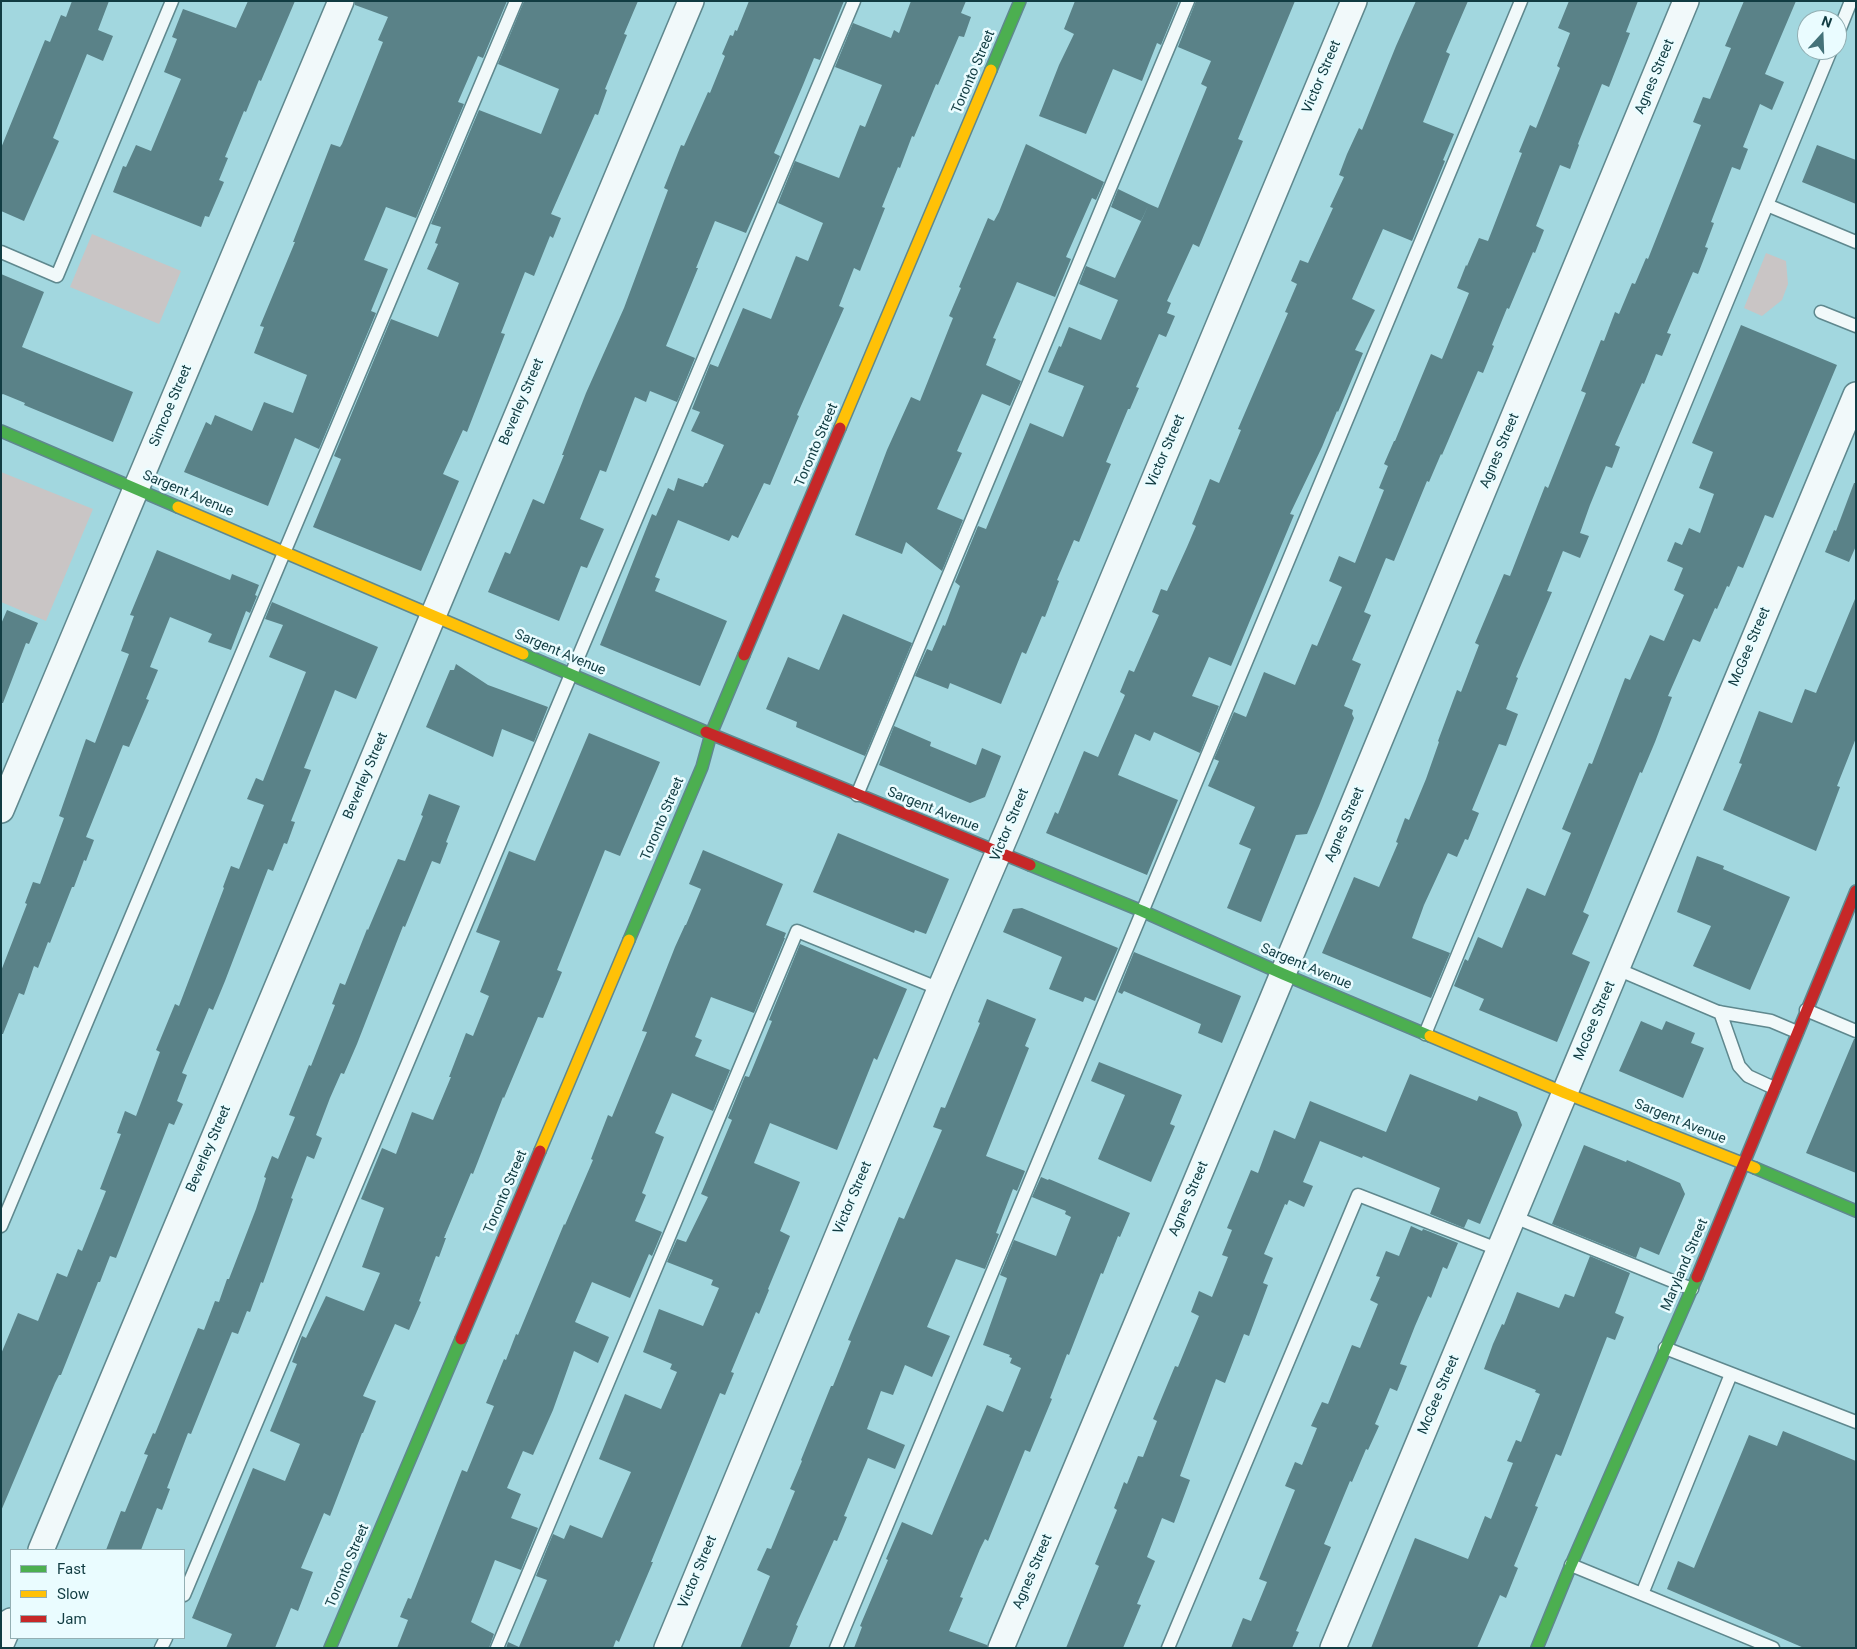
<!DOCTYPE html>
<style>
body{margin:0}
#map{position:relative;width:1857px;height:1649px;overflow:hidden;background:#a2d7df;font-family:Roboto,sans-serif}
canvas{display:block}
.frame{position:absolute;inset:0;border:2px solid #113c42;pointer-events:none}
.legend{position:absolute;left:10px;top:1549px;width:175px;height:90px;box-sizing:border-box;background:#eafcff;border:1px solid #93afb3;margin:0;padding:6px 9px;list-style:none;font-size:15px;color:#113c42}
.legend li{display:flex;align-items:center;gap:10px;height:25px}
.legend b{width:25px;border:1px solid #93afb3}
.north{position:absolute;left:1797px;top:10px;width:50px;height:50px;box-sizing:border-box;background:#eafcff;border:1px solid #93afb3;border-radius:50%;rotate:20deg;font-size:14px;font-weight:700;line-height:20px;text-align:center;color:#113c42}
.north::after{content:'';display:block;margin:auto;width:18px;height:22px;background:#447279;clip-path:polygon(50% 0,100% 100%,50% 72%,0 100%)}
</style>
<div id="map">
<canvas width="1857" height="1649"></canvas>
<div class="frame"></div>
<ul class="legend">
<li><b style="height:6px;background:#4caf50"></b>Fast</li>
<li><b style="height:6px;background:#ffc107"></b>Slow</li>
<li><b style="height:6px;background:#c62828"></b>Jam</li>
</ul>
<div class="north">N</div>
</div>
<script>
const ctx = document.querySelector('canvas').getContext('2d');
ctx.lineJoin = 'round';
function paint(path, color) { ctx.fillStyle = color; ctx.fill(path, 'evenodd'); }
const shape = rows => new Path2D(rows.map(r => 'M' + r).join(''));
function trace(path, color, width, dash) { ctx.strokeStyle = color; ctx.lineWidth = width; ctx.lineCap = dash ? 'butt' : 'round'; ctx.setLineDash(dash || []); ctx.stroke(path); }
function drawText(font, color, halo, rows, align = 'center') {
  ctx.font = font + ' Roboto,sans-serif'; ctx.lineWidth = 5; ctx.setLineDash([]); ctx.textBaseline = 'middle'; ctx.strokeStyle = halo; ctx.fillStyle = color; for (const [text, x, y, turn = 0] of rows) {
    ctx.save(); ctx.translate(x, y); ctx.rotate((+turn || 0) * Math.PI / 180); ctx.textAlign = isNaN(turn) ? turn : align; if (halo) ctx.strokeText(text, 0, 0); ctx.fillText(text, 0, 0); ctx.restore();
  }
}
const green = shape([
 [92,234,181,271,159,324,70,287],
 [1766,253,1786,261,1788,284,1782,300,1762,316,1744,308],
 [1,472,93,509,46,621,1,602]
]);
const building = shape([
 [72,1,109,1,98,30,113,36,103,61,87,54,53,138,59,141,24,221,1,211,1,148,45,40,50,42,61,15,66,17],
 [248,1,295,1,261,81,259,80,246,112,244,111,225,157,228,158,219,180,224,182,209,217,205,216,201,227,113,192,123,166,126,167,136,145,151,151,181,79,164,72,177,39,172,37,183,9,236,28],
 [355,1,507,1,483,58,478,56,458,102,464,104,416,218,386,207,364,260,388,269,371,311,376,313,319,449,295,438,268,506,184,472,206,422,211,425,215,415,252,431,264,402,293,413,307,375,254,353,264,327,260,326,295,242,293,242,331,144,340,147,342,144,383,42,378,40,388,17,355,5],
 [524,1,638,1,624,34,627,35,605,89,607,90,598,115,595,114,551,214,561,218,553,238,550,236,534,276,525,272,501,333,505,334,467,432,463,430,443,474,459,481,421,571,313,527,341,459,334,456,391,319,438,337,459,283,427,269,438,244,435,243,441,227,431,224,479,110,541,134,559,89,498,64],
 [749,1,844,1,820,60,814,58,803,85,774,153,780,156,746,233,715,221,696,268,698,268,666,346,695,358,677,402,650,391,646,402,635,397,606,472,600,470,580,519,604,529,587,568,581,566,559,621,488,592,505,552,510,554,533,499,544,504,564,455,562,455,586,393,624,308,668,190,664,188,681,145,684,146,708,92,710,93,725,56,722,54,730,35,733,36,735,30,737,31],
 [911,1,966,1,961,13,971,17,964,37,959,36,938,85,936,84,914,137,912,136,900,168,898,167,882,207,885,208,860,271,854,268,839,306,844,308,797,415,799,416,770,485,764,483,738,538,732,535,729,541,678,520,655,577,660,579,655,591,727,621,700,686,600,645,652,514,656,516,668,488,674,491,678,478,703,487,705,483,707,483,724,445,691,431,700,412,692,409,710,364,718,367,743,308,771,319,796,256,808,261,823,223,778,203,795,161,839,178,860,125,865,127,882,85,835,67,853,23,891,38,894,30,899,33],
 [1075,1,1179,1,1161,45,1157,43,1142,81,1113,69,1086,134,1039,116,1059,65,1074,34,1064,29],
 [1196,1,1295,1,1238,139,1243,141,1199,247,1193,244,1167,301,1171,303,1167,313,1175,316,1166,337,1159,334,1136,387,1139,388,1130,409,1128,409,1106,462,1111,464,1079,542,1074,540,1057,580,1059,581,1045,617,1042,616,1026,654,1022,652,1001,704,950,683,948,689,915,676,927,649,932,651,943,625,945,626,960,586,955,582,978,526,986,529,1030,423,1063,437,1084,386,1048,372,1059,346,1061,347,1069,327,1101,340,1118,300,1079,284,1086,266,1115,278,1149,204,1158,208,1207,87,1201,84,1211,61,1178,47],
 [1416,1,1468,1,1446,52,1450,54,1423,122,1454,134,1443,160,1445,161,1412,241,1383,229,1352,299,1375,310,1355,350,1363,353,1338,412,1337,411,1322,447,1290,514,1294,515,1231,666,1209,657,1192,696,1219,706,1200,753,1154,732,1150,741,1135,734,1118,775,1178,800,1147,875,1046,833,1055,812,1058,814,1084,751,1098,757,1125,695,1120,692,1129,670,1134,672,1159,615,1152,612,1161,589,1167,591,1187,547,1196,526,1192,524,1210,479,1219,483,1241,430,1238,429,1288,313,1285,312,1297,284,1291,281,1300,260,1308,263,1333,208,1330,207,1344,177,1339,175,1347,154,1359,128,1362,130,1396,46],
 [1569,1,1638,1,1626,32,1630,33,1609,87,1602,84,1578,144,1579,145,1570,169,1560,165,1536,226,1544,230,1535,253,1533,252,1509,309,1507,308,1492,345,1494,346,1483,373,1478,371,1442,455,1441,454,1429,482,1427,481,1394,561,1386,558,1364,612,1371,615,1352,660,1361,664,1344,706,1353,710,1352,714,1354,718,1319,806,1307,834,1296,835,1261,922,1227,908,1251,849,1239,844,1255,807,1208,786,1219,761,1214,759,1234,712,1246,717,1264,672,1295,685,1312,644,1317,646,1342,587,1329,581,1339,556,1355,563,1384,490,1379,488,1388,466,1384,464,1394,441,1395,441,1431,354,1442,359,1469,293,1457,288,1466,265,1467,266,1479,238,1488,241,1522,153,1519,152,1530,125,1536,128,1560,68,1557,66,1570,33,1558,28],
 [1744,1,1796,1,1765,74,1784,82,1772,110,1760,104,1743,147,1748,149,1740,170,1732,167,1711,222,1714,223,1705,247,1708,248,1698,274,1693,272,1667,333,1671,334,1662,356,1656,354,1644,384,1642,383,1615,445,1620,447,1612,468,1606,466,1590,505,1580,533,1589,536,1580,558,1563,551,1547,591,1552,592,1516,677,1518,678,1506,709,1518,714,1506,746,1499,744,1472,810,1479,813,1468,840,1465,839,1457,857,1448,853,1424,905,1412,938,1450,953,1431,998,1322,953,1354,877,1379,887,1398,843,1396,842,1405,818,1409,820,1426,779,1439,742,1438,741,1457,690,1461,692,1479,645,1475,643,1504,574,1510,576,1545,486,1548,488,1586,393,1581,391,1601,340,1604,341,1615,312,1619,314,1632,283,1635,284,1646,258,1648,259,1701,125,1693,122,1703,97,1710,99,1731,48,1725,46],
 [1026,144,1104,182,1096,200,1092,198,1066,257,1071,259,1055,297,1017,282,993,338,996,339,986,365,1021,381,1010,406,982,394,957,451,962,453,937,509,963,520,942,571,906,542,902,554,855,535,887,450,911,397,920,401,953,318,949,316,961,288,959,287,988,218,994,221,999,212],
 [1817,145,1856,160,1856,204,1802,182],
 [1118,189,1149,204,1141,221,1111,207],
 [1,274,44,292,22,347,133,392,113,442,24,405,25,403,3,394,1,395],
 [1741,325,1837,365,1773,518,1765,515,1743,568,1738,566,1729,587,1727,586,1717,609,1715,608,1700,642,1693,639,1668,696,1672,697,1655,742,1642,773,1640,772,1583,912,1589,915,1572,954,1590,962,1557,1042,1479,1010,1484,999,1454,986,1465,959,1468,961,1478,937,1502,948,1527,888,1545,896,1571,833,1562,829,1589,763,1592,764,1625,678,1630,680,1650,635,1664,641,1684,595,1674,590,1683,568,1667,561,1675,542,1682,545,1689,528,1700,533,1714,494,1699,488,1713,452,1692,443],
 [1854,483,1856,483,1856,546,1849,562,1825,552,1834,530,1836,531],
 [157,550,230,580,232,574,259,585,255,595,257,596,250,613,246,611,231,650,208,642,212,634,170,617,150,667,158,670,146,699,149,700,129,747,123,745,86,837,94,840,86,861,84,860,74,887,72,887,50,943,48,942,38,968,34,966,24,995,19,993,3,1034,1,1034,1,971,27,904,25,903,33,882,40,884,64,818,59,816,86,739,95,743,119,680,129,654,121,651,134,616,130,615],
 [1855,599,1856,738,1837,786,1840,787,1816,851,1723,810,1742,764,1739,763,1759,711,1792,723,1805,689,1816,693],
 [272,602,378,647,356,699,335,690,304,768,311,770,291,821,295,822,287,844,284,843,273,871,268,869,225,981,213,1010,209,1008,182,1073,187,1075,177,1101,183,1104,174,1125,169,1123,116,1258,110,1256,100,1282,98,1282,61,1375,59,1375,55,1383,1,1511,1,1354,18,1313,38,1321,57,1273,67,1277,78,1249,82,1251,106,1191,100,1189,121,1134,117,1133,125,1111,136,1116,160,1052,156,1050,175,1004,179,1006,224,888,223,887,231,866,239,869,264,805,247,799,256,778,263,781,306,672,269,657,283,625,265,619],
 [7,610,38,623,29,644,26,643,3,703,1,703,1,624],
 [843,614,912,643,865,756,796,727,797,722,766,709,788,657,819,670],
 [456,664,488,685,548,707,534,742,502,729,493,757,426,727,450,670,454,670],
 [894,726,931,742,930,746,976,765,982,748,1001,756,985,797,970,803,879,765],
 [589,733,660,762,620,856,605,850,557,970,562,972,543,1018,538,1017,504,1098,503,1097,473,1174,471,1173,444,1238,446,1238,439,1257,436,1256,419,1301,421,1302,409,1330,395,1324,363,1396,376,1401,363,1433,362,1433,330,1516,324,1513,301,1568,313,1572,298,1611,291,1608,275,1648,226,1648,232,1634,192,1618,253,1468,285,1481,300,1444,270,1431,297,1364,292,1362,302,1336,306,1338,326,1296,364,1311,380,1273,362,1267,384,1208,361,1199,382,1148,396,1154,412,1112,433,1120,451,1077,449,1077,466,1033,473,1036,489,996,480,992,500,941,476,932,509,851,535,861],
 [429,794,460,806,446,842,448,843,440,864,432,861,405,927,403,926,357,1044,344,1074,341,1073,330,1098,316,1135,322,1138,314,1159,307,1156,291,1198,293,1199,263,1283,261,1282,250,1312,247,1311,238,1334,232,1332,191,1434,188,1433,167,1488,170,1489,162,1510,157,1508,141,1550,106,1550,121,1511,125,1512,148,1455,144,1454,153,1433,155,1434,198,1328,204,1330,215,1301,219,1302,227,1279,229,1279,256,1209,266,1178,264,1177,272,1156,278,1159,295,1117,289,1115,309,1065,311,1066,335,1005,332,1004,340,983,345,985,367,929,368,930,398,859,405,861,423,816,421,815],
 [838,833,949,879,926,934,915,930,914,933,813,892],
 [703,850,783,884,766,925,786,933,784,938,785,938,754,1013,711,997,695,1037,702,1040,695,1056,730,1070,713,1111,672,1093,655,1133,664,1137,642,1193,646,1195,635,1221,662,1232,652,1256,649,1254,630,1298,592,1282,575,1322,609,1337,598,1363,574,1351,553,1410,533,1455,523,1451,507,1488,521,1494,511,1518,538,1528,521,1570,495,1560,471,1622,494,1634,489,1648,397,1648,408,1620,400,1617,408,1598,411,1599,462,1470,467,1472,494,1406,486,1403,504,1359,506,1360,516,1334,518,1335,564,1224,565,1225,593,1160,591,1159,608,1115,612,1117,647,1032,642,1031,675,947,685,925,686,925,701,889,689,884],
 [1697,856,1724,866,1723,869,1790,897,1750,990,1693,966,1711,926,1677,912],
 [1022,908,1118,948,1095,1001,1085,997,1083,1002,1049,989,1062,957,1003,932,1013,909],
 [800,944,907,989,877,1060,874,1058,837,1150,770,1123,754,1163,800,1182,780,1231,790,1236,768,1289,769,1290,759,1314,756,1312,731,1372,734,1373,725,1395,720,1393,651,1562,653,1562,619,1642,616,1640,613,1648,506,1648,508,1642,519,1647,547,1580,536,1576,553,1534,564,1539,570,1525,602,1538,631,1472,599,1459,625,1394,661,1409,677,1372,670,1369,672,1364,643,1352,659,1309,703,1326,719,1288,711,1285,713,1280,667,1262,677,1239,686,1242,708,1197,701,1194,732,1120,728,1118,745,1076,749,1077,772,1021,769,1020],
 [1134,952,1241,996,1222,1043,1198,1033,1201,1024,1124,991,1122,994,1118,992],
 [987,999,1036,1019,1025,1046,1029,1048,986,1156,1025,1171,1017,1191,1013,1189,996,1233,999,1234,985,1269,956,1259,927,1327,950,1336,932,1377,905,1365,893,1395,881,1391,867,1429,905,1445,895,1469,868,1458,844,1516,847,1517,837,1541,834,1540,796,1625,798,1626,789,1648,740,1648,770,1576,757,1570,767,1548,771,1549,795,1491,790,1489,802,1461,801,1460,831,1386,833,1386,851,1341,848,1340,899,1217,904,1219,942,1130,933,1127,941,1107,945,1108,980,1023,978,1022],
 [1641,1021,1662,1030,1666,1021,1695,1033,1691,1043,1704,1048,1683,1098,1619,1071],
 [1854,1039,1856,1039,1856,1173,1806,1153],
 [1099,1062,1182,1095,1170,1124,1175,1126,1151,1182,1098,1159,1125,1095,1091,1081],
 [1410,1074,1477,1101,1479,1096,1517,1112,1522,1125,1480,1224,1468,1219,1464,1228,1430,1214,1440,1188,1363,1156,1362,1158,1320,1141,1303,1182,1313,1186,1304,1207,1289,1200,1287,1205,1285,1204,1264,1254,1273,1258,1263,1283,1268,1285,1249,1336,1244,1334,1225,1383,1216,1379,1180,1476,1190,1480,1174,1523,1162,1518,1147,1557,1155,1561,1137,1604,1141,1605,1123,1648,1066,1648,1099,1566,1095,1564,1117,1510,1114,1508,1124,1482,1127,1484,1138,1456,1143,1457,1157,1421,1153,1419,1175,1366,1178,1367,1199,1316,1191,1312,1199,1291,1212,1297,1228,1257,1222,1255,1232,1230,1227,1228,1251,1170,1258,1173,1274,1130,1295,1139,1310,1101,1386,1132],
 [1584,1145,1626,1162,1627,1160,1680,1183,1685,1194,1659,1255,1640,1247,1636,1258,1552,1224],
 [1041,1177,1048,1180,1049,1179,1130,1213,1120,1237,1118,1236,1103,1274,1101,1273,1069,1355,1067,1354,1050,1398,1052,1399,1030,1452,1025,1450,988,1541,985,1539,980,1549,960,1597,963,1598,949,1631,987,1645,987,1648,854,1648,862,1627,860,1626,888,1560,886,1559,902,1522,932,1535,987,1405,1003,1412,1021,1368,1010,1363,1012,1358,1009,1357,1010,1355,983,1345,1007,1278,1000,1275,1014,1240,1056,1256,1071,1217,1065,1214,1066,1211,1032,1197],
 [1411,1226,1422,1231,1423,1229,1458,1243,1447,1269,1443,1267,1431,1298,1428,1296,1415,1326,1400,1364,1407,1366,1397,1391,1390,1388,1375,1424,1379,1426,1368,1450,1366,1449,1352,1482,1350,1481,1324,1544,1331,1547,1296,1631,1299,1632,1292,1648,1231,1648,1243,1618,1251,1621,1267,1582,1259,1579,1295,1490,1285,1486,1295,1462,1302,1465,1317,1428,1311,1426,1322,1402,1328,1404,1352,1345,1360,1348,1378,1304,1370,1300,1380,1277,1376,1276,1386,1251,1399,1256],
 [1590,1256,1630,1273,1615,1313,1624,1317,1615,1340,1607,1337,1561,1456,1556,1454,1535,1506,1538,1507,1514,1566,1518,1568,1506,1598,1500,1595,1477,1648,1371,1648,1415,1538,1468,1559,1485,1516,1491,1519,1513,1463,1507,1461,1516,1440,1521,1442,1540,1394,1535,1392,1536,1390,1484,1369,1493,1344,1502,1324,1504,1325,1517,1292,1559,1308,1565,1294,1574,1297],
 [1783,1431,1856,1461,1856,1648,1804,1648,1667,1589,1678,1561,1694,1568,1749,1435,1777,1446]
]);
const lane = shape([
 [1837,36,1851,1],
 [1767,205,1856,242],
 [1,252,57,276,172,1],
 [1821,312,1856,326],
 [857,795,1188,1],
 [1617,969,1718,1012,1771,1021,1797,1032],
 [1806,1010,1856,1031],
 [1720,1012,1739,1066,1748,1076,1774,1088],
 [1425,1034,1831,50],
 [1514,1217,1692,1289],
 [1,1226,516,1],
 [1665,1348,1856,1422],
 [1571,1565,1773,1648],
 [1642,1594,1731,1374],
 [184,1595,854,1],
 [161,1648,166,1638],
 [497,1648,797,931,940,989],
 [836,1648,1521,1],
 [1168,1648,1358,1195,1500,1250]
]);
const street = shape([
 [1,810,341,1],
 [41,1550,691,1],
 [1,1644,11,1621],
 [667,1648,940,989,1011,823,1354,1],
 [1001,1648,1270,1005,1686,1],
 [1333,1648,1856,395]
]);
const fast = shape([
 [991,70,1020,1],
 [1,431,178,507],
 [523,654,706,732],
 [1030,865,1142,911,1283,974,1430,1036],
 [629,940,702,767,711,734,744,655],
 [1755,1168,1856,1211],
 [330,1648,461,1339],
 [1537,1648,1571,1565,1697,1277]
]);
const slow = shape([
 [840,428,991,70],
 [178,507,523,654],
 [1430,1036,1565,1093,1755,1168],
 [540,1151,629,940]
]);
const jam = shape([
 [744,655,840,428],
 [706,732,1030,865],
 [1697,1277,1856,891],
 [461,1339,540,1151]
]);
const streetNames = [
 ["Toronto Street",974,72,-67],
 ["Victor Street",1322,77,-67],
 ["Agnes Street",1655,77,-67],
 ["Beverley Street",522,402,-67],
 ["Simcoe Street",171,406,-67],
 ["Toronto Street",817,445,-67],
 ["Victor Street",1166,451,-67],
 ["Agnes Street",1500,451,-67],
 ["Sargent Avenue",188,494,23],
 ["McGee Street",1750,647,-67],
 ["Sargent Avenue",560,653,23],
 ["Beverley Street",366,776,-67],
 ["Sargent Avenue",933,810,22],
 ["Toronto Street",663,819,-67],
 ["Victor Street",1010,825,-67],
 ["Agnes Street",1345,825,-67],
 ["Sargent Avenue",1306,967,23],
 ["McGee Street",1595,1021,-67],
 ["Sargent Avenue",1680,1122,22],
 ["Beverley Street",209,1149,-67],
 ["Toronto Street",506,1192,-67],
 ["Victor Street",853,1198,-67],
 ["Agnes Street",1189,1199,-67],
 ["Maryland Street",1685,1265,-67],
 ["McGee Street",1439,1395,-67],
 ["Toronto Street",348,1566,-67],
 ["Victor Street",698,1572,-67],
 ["Agnes Street",1033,1572,-67]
];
paint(green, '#c9c5c5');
paint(building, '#5a8288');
trace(lane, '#5f888e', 15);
trace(street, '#5f888e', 28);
trace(fast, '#5f888e', 14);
trace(slow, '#5f888e', 14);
trace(jam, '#5f888e', 14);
trace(lane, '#f1f9fa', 12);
trace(street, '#f1f9fa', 25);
trace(fast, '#4caf50', 11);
trace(slow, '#ffc107', 11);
trace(jam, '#c62828', 11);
drawText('14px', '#113c42', '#eafcff', streetNames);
</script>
